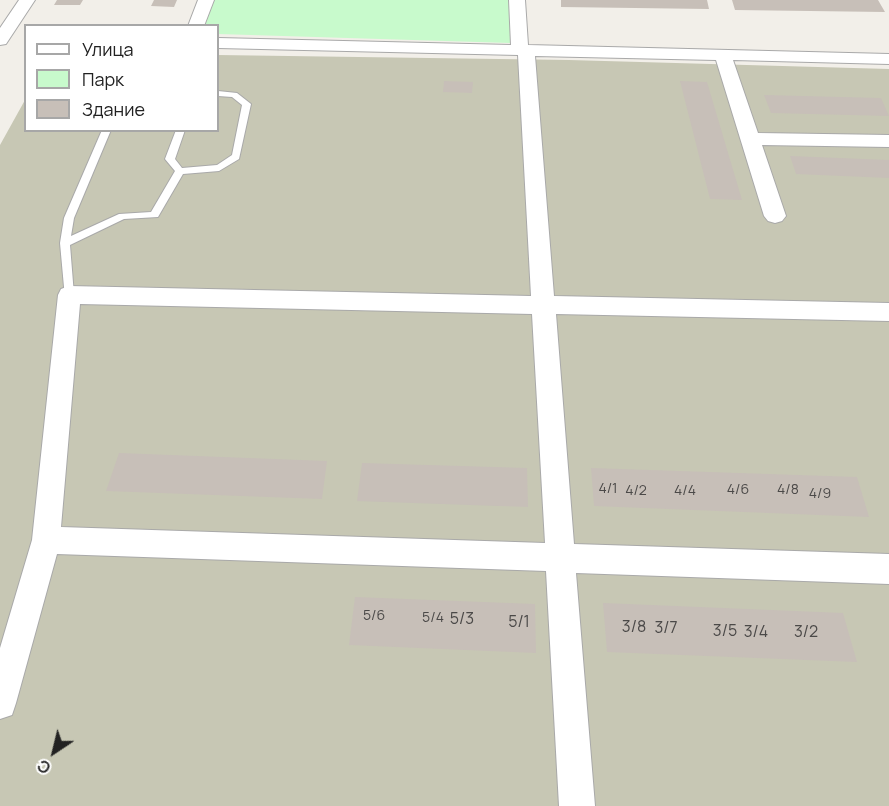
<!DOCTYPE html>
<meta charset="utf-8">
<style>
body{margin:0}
#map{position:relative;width:889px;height:806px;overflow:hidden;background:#f2efe9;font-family:Manrope,sans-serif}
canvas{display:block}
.legend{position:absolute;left:24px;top:24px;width:195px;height:108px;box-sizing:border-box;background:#fff;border:2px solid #a7a7a7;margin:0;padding:8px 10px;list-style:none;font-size:18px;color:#222}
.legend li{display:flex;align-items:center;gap:12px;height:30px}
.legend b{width:30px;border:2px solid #a7a7a7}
.north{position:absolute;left:24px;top:722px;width:60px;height:60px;-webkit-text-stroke:4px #fff;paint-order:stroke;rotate:215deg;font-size:16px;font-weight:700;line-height:24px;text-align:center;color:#222}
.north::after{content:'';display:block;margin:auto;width:21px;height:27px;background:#222;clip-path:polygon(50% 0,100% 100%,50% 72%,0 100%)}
</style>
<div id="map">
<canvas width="889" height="806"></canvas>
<ul class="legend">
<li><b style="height:8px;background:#fff"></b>Улица</li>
<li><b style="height:16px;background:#c8facc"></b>Парк</li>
<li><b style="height:16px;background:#c7bfb8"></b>Здание</li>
</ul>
<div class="north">С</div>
</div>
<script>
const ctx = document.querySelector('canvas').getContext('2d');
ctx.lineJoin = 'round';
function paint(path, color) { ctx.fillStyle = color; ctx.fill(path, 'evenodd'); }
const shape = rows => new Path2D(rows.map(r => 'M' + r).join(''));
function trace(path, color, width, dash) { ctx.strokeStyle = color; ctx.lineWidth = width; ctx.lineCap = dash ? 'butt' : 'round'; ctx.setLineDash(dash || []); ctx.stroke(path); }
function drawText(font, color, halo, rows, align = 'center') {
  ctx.font = font + ' Manrope,sans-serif'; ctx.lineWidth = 6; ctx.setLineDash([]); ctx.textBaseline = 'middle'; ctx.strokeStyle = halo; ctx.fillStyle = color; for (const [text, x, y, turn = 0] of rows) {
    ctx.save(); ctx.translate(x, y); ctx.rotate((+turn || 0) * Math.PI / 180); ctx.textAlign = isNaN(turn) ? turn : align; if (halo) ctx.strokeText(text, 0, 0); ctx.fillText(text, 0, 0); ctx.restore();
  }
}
const construction = shape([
 [218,55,569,60,889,69,889,806,0,806,0,145,25,100,26,130,218,130]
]);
const park = shape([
 [212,0,510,0,510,43,218,34,218,26,201,26]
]);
const building = shape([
 [57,0,83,0,80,5,54,5],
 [154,0,177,0,174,7,151,6],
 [561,0,707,0,709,9,561,7],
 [732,0,878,0,885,12,735,10],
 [444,81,473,82,472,93,443,92],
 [680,81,707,82,742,200,710,199],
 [764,95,881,98,889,116,771,113],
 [790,156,889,160,889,178,796,174],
 [119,453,327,461,322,499,106,491],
 [362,463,527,468,528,507,357,501],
 [591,468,857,477,869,517,594,506],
 [355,597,535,604,536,653,349,645],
 [603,603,843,613,857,662,607,652]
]);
const lane = shape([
 [218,91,237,93,251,104,239,159,219,171,183,174,158,217,124,219,70,245,74,295,73,298,65,298,60,243,64,218,102,130,111,130,74,218,71,236,119,214,151,212,175,171,165,159,176,130,185,130,175,159,182,168,217,165,232,155,242,105,232,97,218,96,218,91]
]);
const street = shape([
 [19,0,35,0,6,44,0,45,0,28,19,0],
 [198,0,214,0,204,26,188,26,198,0],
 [509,0,525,0,528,45,889,54,889,64,733,60,758,133,889,135,889,147,762,145,786,216,782,221,775,223,768,221,764,216,716,60,535,56,554,296,889,303,889,321,556,314,574,544,889,554,889,584,576,573,595,806,559,806,546,571,57,554,16,703,12,715,0,719,0,648,32,540,58,295,61,289,69,286,531,296,518,55,218,48,218,38,511,45,509,0],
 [80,304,532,314,545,543,61,527,80,304]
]);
const numberNames = [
 ["4/1",608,489],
 ["4/6",738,490],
 ["4/8",788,490],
 ["4/2",636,491],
 ["4/4",685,491],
 ["4/9",820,494],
 ["5/6",374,616],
 ["5/4",433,618]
];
const nearNumbernames = [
 ["5/3",462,620],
 ["5/1",519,623],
 ["3/8",634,628],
 ["3/7",666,629],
 ["3/5",725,632],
 ["3/4",756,633],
 ["3/2",806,633]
];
paint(construction, '#c7c7b4');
paint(park, '#c8facc');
paint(building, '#c7bfb8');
trace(lane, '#a9a9a9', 2);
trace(street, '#a9a9a9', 2);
paint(lane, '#fff');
paint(street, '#fff');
drawText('14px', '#4b4948', null, numberNames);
drawText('16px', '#4b4948', null, nearNumbernames);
</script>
